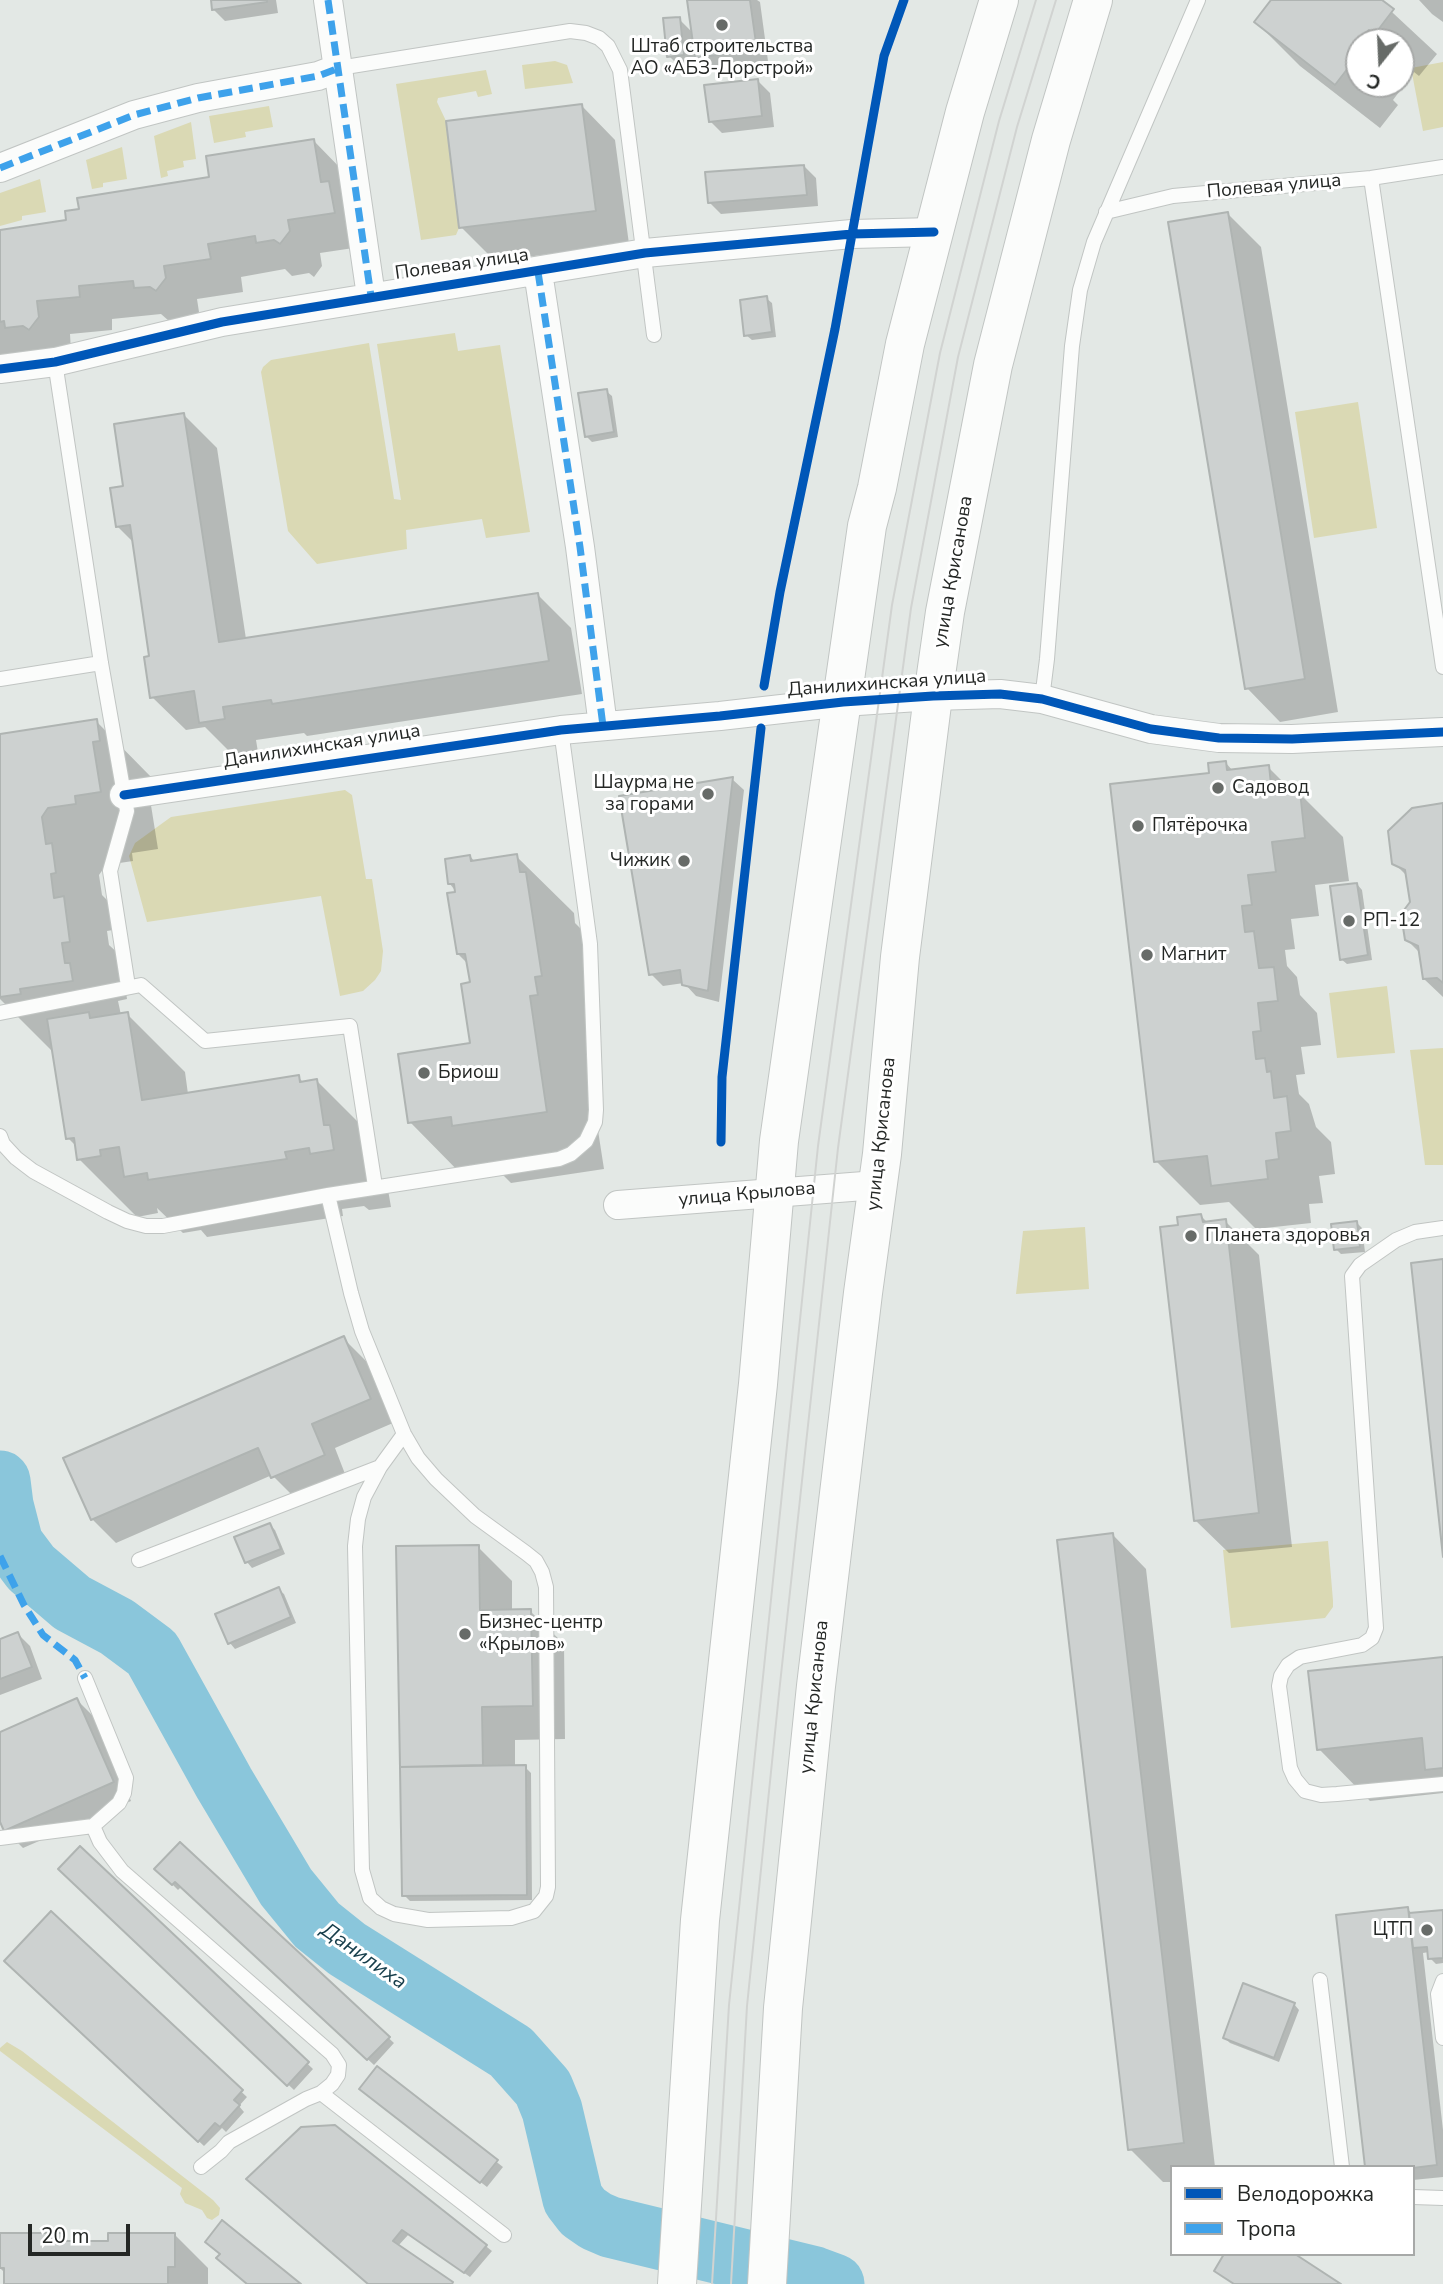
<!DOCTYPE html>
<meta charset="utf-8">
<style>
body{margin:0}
#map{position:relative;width:1443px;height:2284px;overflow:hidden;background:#e3e8e5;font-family:"Nunito Sans",sans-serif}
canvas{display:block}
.legend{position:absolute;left:1170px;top:2165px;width:245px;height:91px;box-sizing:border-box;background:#fff;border:2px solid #a7a9a8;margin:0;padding:9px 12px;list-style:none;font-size:21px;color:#242725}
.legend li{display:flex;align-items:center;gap:14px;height:35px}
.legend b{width:35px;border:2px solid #a7a9a8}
.north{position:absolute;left:1345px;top:28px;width:70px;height:70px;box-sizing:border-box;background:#fff;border:2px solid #a7a9a8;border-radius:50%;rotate:198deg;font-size:19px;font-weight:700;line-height:28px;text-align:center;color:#242725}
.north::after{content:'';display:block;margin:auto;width:24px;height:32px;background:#676b68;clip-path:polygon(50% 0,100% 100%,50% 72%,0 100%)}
.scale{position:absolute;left:28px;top:2224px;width:102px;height:32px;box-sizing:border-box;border:4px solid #242725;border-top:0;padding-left:9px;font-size:21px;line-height:24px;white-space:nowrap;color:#242725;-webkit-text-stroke:5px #fff;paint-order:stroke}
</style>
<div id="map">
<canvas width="1443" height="2284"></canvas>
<ul class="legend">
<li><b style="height:9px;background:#0057b8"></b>Велодорожка</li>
<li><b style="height:9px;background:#3ea2eb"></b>Тропа</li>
</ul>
<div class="north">С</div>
<div class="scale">20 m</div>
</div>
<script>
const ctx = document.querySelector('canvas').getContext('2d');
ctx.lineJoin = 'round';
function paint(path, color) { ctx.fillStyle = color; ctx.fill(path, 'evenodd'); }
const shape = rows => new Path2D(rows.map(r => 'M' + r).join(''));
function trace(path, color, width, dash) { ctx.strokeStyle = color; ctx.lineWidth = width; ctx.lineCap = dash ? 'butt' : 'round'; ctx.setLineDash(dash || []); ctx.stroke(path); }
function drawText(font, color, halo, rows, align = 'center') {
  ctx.font = font + ' "Nunito Sans",sans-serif'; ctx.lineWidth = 6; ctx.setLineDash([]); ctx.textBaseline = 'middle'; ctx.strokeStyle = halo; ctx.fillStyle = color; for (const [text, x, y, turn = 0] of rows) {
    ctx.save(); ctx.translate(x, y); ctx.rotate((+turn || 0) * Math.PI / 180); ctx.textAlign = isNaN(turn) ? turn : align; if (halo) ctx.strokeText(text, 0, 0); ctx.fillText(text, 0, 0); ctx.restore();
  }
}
const green = shape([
 [555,61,567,65,573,83,525,89,522,65],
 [1443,62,1443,127,1423,131,1411,68],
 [486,70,492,94,478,97,476,91,438,98,437,102,446,121,459,228,456,235,421,240,396,84],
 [269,106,273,127,245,132,246,137,214,143,209,116],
 [191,122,196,159,183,161,184,167,167,171,168,176,161,178,154,136],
 [122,147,127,179,103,183,103,187,92,189,86,160],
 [40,179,46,212,22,216,22,220,0,226,0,193],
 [455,333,458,351,500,345,530,532,486,538,482,519,406,530,407,549,317,564,288,531,261,372,263,367,271,360,369,343,394,499,401,500,377,344],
 [1358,402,1377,528,1314,538,1295,412],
 [345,790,352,795,366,879,372,879,383,951,381,971,375,980,363,991,340,996,321,896,147,922,129,856,135,843,171,817],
 [1387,986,1395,1053,1337,1058,1329,993],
 [1443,1048,1443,1165,1425,1165,1410,1050],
 [1085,1227,1089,1289,1016,1294,1023,1231],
 [1328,1541,1333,1601,1333,1607,1325,1618,1231,1628,1223,1550],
 [7,2042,22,2051,213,2200,220,2208,219,2215,212,2220,207,2218,202,2210,185,2203,180,2194,182,2188,0,2051,0,2048]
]);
const shadow = shape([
 [213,0,276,0,278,13,225,21,213,9],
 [689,0,757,0,760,2,768,61,709,70,700,60,701,73,687,74,669,56,679,19,694,34],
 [1273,0,1379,0,1437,54,1419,76,1414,72,1393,100,1398,105,1380,128,1300,66,1256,22],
 [1359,42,1401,42,1401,84,1359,84],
 [1419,0,1443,0,1443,22,1432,14],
 [758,81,770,93,774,127,722,133,710,121],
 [582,106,615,140,629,244,495,261,461,227],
 [314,141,347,175,367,246,320,253,322,266,314,277,309,273,292,276,285,269,241,277,243,292,197,299,199,312,191,323,169,321,161,314,112,319,112,330,70,334,71,351,0,360,0,232,68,221,211,179],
 [804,166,816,178,818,206,721,214,709,202],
 [1228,214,1261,247,1338,712,1280,722,1247,688],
 [766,298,772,303,776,337,752,340,746,335],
 [606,391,612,396,618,437,592,442,586,436],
 [184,415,217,448,246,639,538,595,571,628,582,694,307,736,304,733,256,740,258,752,234,756,205,727,186,730,152,697,151,657,134,543,118,527,125,487],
 [96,721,153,779,150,799,158,849,132,853,133,861,106,865,99,875,102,895,109,902,113,930,107,931,109,945,121,956,127,999,118,1001,121,1015,127,1014,185,1072,188,1094,298,1077,304,1083,317,1081,374,1138,380,1177,387,1184,391,1207,369,1210,364,1206,342,1209,343,1216,207,1237,201,1230,183,1233,157,1208,158,1213,137,1217,79,1159,77,1147,68,1138,55,1054,0,999,0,736],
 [1225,762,1233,771,1268,767,1294,793,1299,793,1343,837,1349,881,1315,885,1319,916,1291,919,1295,949,1285,950,1287,966,1297,977,1300,995,1317,1013,1321,1045,1301,1047,1305,1074,1296,1075,1299,1094,1309,1104,1316,1127,1331,1142,1335,1174,1319,1176,1323,1203,1309,1204,1311,1223,1256,1229,1229,1202,1200,1205,1156,1161,1211,775],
 [732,779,744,790,719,1002,696,996,684,983,663,986,651,974],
 [1443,804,1443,997,1424,979,1421,954,1406,939,1412,902,1408,877,1394,863],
 [470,856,475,862,516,856,574,913,575,923,583,931,595,1052,586,1053,604,1169,511,1183,503,1175,467,1180,410,1122,472,1045,472,984,468,964,458,954,457,893,450,884],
 [1357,884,1362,890,1372,960,1347,964,1341,959],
 [1201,1216,1208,1223,1225,1221,1259,1255,1292,1547,1229,1553,1195,1520,1180,1227],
 [1356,1222,1362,1228,1365,1252,1341,1254,1336,1249],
 [344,1339,367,1362,393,1423,335,1448,347,1479,297,1500,272,1475,116,1543,92,1519],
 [270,1525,275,1530,285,1554,252,1568,247,1562],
 [1113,1535,1146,1569,1215,2167,1172,2167,1172,2182,1163,2182,1130,2149],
 [478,1547,512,1581,512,1611,530,1611,564,1644,565,1739,515,1740,515,1767,525,1767,531,1773,532,1900,410,1901,404,1895,398,1548],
 [278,1589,284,1594,296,1623,235,1649,230,1643],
 [18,1634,30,1646,42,1679,0,1695,0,1641],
 [1443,1658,1443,1793,1370,1801,1319,1749],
 [77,1700,95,1718,131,1801,23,1848,5,1830,2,1822,0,1823,0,1734],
 [180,1844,394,2043,374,2065,182,1886,178,1890,157,1869],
 [80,1848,313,2069,294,2090,61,1869],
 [1407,1908,1413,1915,1443,1912,1443,1963,1436,1964,1430,1958,1429,1952,1423,1953,1443,2130,1443,2177,1413,2180],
 [51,1914,247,2097,239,2106,244,2112,226,2132,222,2128,204,2146,6,1961],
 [1294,2004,1299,2010,1279,2062,1230,2043,1225,2038],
 [377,2069,503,2167,487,2187,367,2095],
 [335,2127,492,2251,470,2277,409,2234,398,2246,452,2284,369,2284],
 [174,2234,208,2268,208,2284,6,2284,6,2274,0,2268,0,2235,62,2235,70,2243,110,2243]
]);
const river = shape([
 [0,1481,3,1505,13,1544,31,1568,72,1603,117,1627,152,1653,224,1783,286,1887,317,1925,347,1949,511,2052,543,2088,552,2110,573,2199,583,2212,596,2221,610,2227,815,2277,834,2284]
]);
const building = shape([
 [211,0,267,0,267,2,212,10,211,0],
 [687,0,750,0,757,50,695,58,687,0],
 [1271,0,1382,0,1394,9,1375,34,1369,30,1359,42,1349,55,1355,59,1335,85,1254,22,1271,0],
 [680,17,684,55,667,57,663,18,680,17],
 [758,79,762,116,709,122,704,85,758,79],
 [582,104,596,211,459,228,446,121,582,104],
 [314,139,321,182,329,181,335,213,288,220,290,231,280,244,274,240,256,243,255,236,208,244,211,259,164,266,166,278,156,291,150,287,134,288,133,281,79,286,80,297,37,301,39,317,29,330,23,326,5,328,4,321,0,322,0,230,66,220,65,211,79,209,77,198,209,177,206,156,314,139],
 [804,165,807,195,708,203,705,172,804,165],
 [1228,212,1305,679,1245,689,1168,222,1228,212],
 [767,296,772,332,744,336,740,300,767,296],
 [607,389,614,432,585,437,578,393,607,389],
 [184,413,219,642,538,593,549,661,272,704,271,700,223,707,225,719,199,723,194,691,150,698,144,657,149,656,130,525,116,527,110,488,123,486,114,424,184,413],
 [97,719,100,741,93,742,101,792,75,796,76,804,48,808,42,817,46,844,52,843,56,873,51,874,54,898,64,896,70,942,62,943,65,963,70,963,73,981,20,989,21,994,0,997,0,734,97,719],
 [1226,761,1227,770,1269,765,1272,794,1300,791,1305,838,1272,842,1276,872,1248,875,1252,905,1242,906,1245,932,1254,931,1259,968,1274,967,1278,1001,1258,1003,1261,1031,1253,1032,1256,1059,1265,1058,1267,1072,1271,1071,1274,1098,1287,1096,1291,1131,1276,1133,1279,1159,1266,1161,1268,1179,1211,1186,1207,1156,1154,1162,1110,784,1209,773,1208,763,1226,761],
 [733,777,711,964,708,991,682,985,680,970,649,975,619,796,733,777],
 [1443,803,1443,983,1437,978,1423,979,1418,946,1405,940,1401,914,1410,902,1405,870,1392,864,1388,831,1412,808,1443,803],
 [517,854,520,872,526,872,542,976,535,977,538,995,530,996,547,1112,452,1126,451,1117,408,1123,398,1054,470,1043,461,984,470,982,465,954,457,954,447,893,455,892,454,884,448,884,445,859,470,855,471,861,517,854],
 [1357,883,1368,955,1340,960,1330,886,1357,883],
 [89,1012,90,1018,128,1012,142,1100,299,1075,300,1082,317,1079,324,1125,330,1125,334,1150,310,1154,309,1148,285,1152,287,1159,148,1180,147,1173,124,1177,119,1147,100,1150,101,1156,77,1160,74,1138,66,1139,47,1019,89,1012],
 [1201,1214,1203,1222,1226,1219,1259,1513,1194,1521,1160,1227,1178,1225,1177,1217,1201,1214],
 [1357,1221,1360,1247,1334,1250,1331,1224,1357,1221],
 [1443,1259,1443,1557,1411,1263,1443,1259],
 [344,1336,371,1399,312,1424,325,1455,271,1478,258,1448,91,1520,63,1458,344,1336],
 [270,1523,281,1549,245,1563,234,1537,270,1523],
 [1113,1533,1184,2143,1128,2150,1057,1540,1113,1533],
 [479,1545,480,1610,531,1609,533,1706,482,1707,483,1765,400,1767,396,1546,479,1545],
 [279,1587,291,1617,228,1644,215,1614,279,1587],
 [18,1632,32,1667,0,1679,0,1639,18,1632],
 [1443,1657,1443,1768,1425,1770,1422,1738,1317,1750,1308,1671,1443,1657],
 [77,1698,114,1782,4,1831,0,1822,0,1732,77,1698],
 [526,1765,527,1895,402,1896,400,1767,526,1765],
 [180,1842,390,2037,367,2060,175,1882,172,1885,154,1869,180,1842],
 [80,1846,309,2062,287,2086,58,1869,80,1846],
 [1408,1907,1437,2165,1413,2168,1365,2167,1336,1915,1408,1907],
 [1443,1910,1443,1958,1428,1959,1427,1947,1413,1948,1409,1913,1443,1910],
 [51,1911,243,2090,234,2100,240,2105,220,2127,215,2123,198,2142,4,1961,51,1911],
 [1243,1983,1295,2003,1274,2058,1223,2038,1243,1983],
 [377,2066,498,2160,480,2183,359,2089,377,2066],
 [335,2125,487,2245,464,2273,402,2230,393,2241,453,2282,452,2284,368,2284,246,2179,301,2127,335,2125],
 [222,2220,301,2284,247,2284,216,2258,220,2254,205,2242,222,2220],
 [0,2233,63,2233,63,2241,108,2241,108,2233,175,2233,175,2267,168,2267,168,2284,4,2284,4,2268,0,2268,0,2233],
 [1224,2254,1295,2254,1341,2284,1234,2284,1214,2271,1224,2254]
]);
const lane = shape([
 [339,68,570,31,586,33,599,38,608,46,620,70,654,335],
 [1371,178,1443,667],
 [1106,212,1173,196,1371,178,1443,167],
 [55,362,101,663,127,811,110,871,128,986],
 [0,679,101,663],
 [1042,699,1047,659,1072,346,1080,290,1094,242,1198,0],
 [0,1013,141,985,205,1041,350,1026,375,1186],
 [0,1136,3,1144,16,1158,33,1171,108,1212,127,1221,146,1226,163,1226,328,1195,559,1159,571,1154,586,1141,595,1122,596,1110,590,944,561,730],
 [328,1195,351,1293,362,1331,404,1434,418,1458,436,1479,475,1516,526,1553,536,1561,542,1572,546,1587,548,1887,546,1896,534,1911,511,1918,428,1920,394,1914,381,1908,370,1898,362,1870,355,1546,358,1519,364,1497,380,1467,404,1434],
 [1443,1228,1415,1232,1396,1240,1360,1265,1352,1276,1376,1628,1372,1638,1362,1645,1300,1657,1288,1665,1281,1676,1279,1686,1290,1768,1295,1779,1305,1791,1321,1795,1337,1794,1443,1784],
 [139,1560,380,1467],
 [85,1678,126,1778,124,1793,119,1803,93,1826],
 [0,1838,93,1826,100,1842,122,1871,332,2054,339,2065,338,2075,332,2084,321,2093,306,2099,229,2142,221,2151,201,2167],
 [1320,1980,1342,2167],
 [1443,1981,1438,1994,1443,2038],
 [321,2093,504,2235],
 [1413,2197,1443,2198]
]);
const street = shape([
 [328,0,371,296],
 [0,168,134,115,198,98,318,76,339,68],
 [538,272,580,547,603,726],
 [0,369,55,362,222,322,645,253,852,234,934,232],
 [124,795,561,730,720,716,843,702,933,696,1000,694,1042,699,1151,729,1219,738,1292,739,1443,732],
 [618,1205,877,1185]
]);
const secondary = shape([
 [677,2284,700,1920,758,1384,779,1141,803,972,867,526,877,488,905,344,965,112,999,0],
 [767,2284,783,2008,816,1686,863,1293,882,1154,900,957,933,696,945,612,993,365,1051,140,1093,0]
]);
const tram = shape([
 [712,2284,729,2005,818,1146,892,605,940,353,999,121,1036,0],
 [731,2284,747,2006,780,1684,838,1148,911,608,958,357,1017,127,1056,0]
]);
const quiet = shape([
 [328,0,371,296],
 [0,168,134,115,198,98,318,76,339,68],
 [538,272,580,547,603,726],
 [0,1556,24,1605,43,1635,75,1660,85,1678]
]);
const cycleway = shape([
 [0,369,55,362,222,322,645,253,852,234,934,232],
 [764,686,780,592,835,329,884,56,904,0],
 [124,795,561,730,720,716,843,702,933,696,1000,694,1042,699,1151,729,1219,738,1292,739,1443,732],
 [721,1142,722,1077,761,728]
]);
const markers = [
 [722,25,7,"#676b68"],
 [1218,788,7,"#676b68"],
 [708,794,7,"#676b68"],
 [1138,826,7,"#676b68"],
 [684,861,7,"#676b68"],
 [1349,921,7,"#676b68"],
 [1147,955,7,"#676b68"],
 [424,1073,7,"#676b68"],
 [1191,1236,7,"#676b68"],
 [465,1634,7,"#676b68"],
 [1427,1930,7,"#676b68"]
];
const poiNames = [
 ["Штаб строительства",722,47,"center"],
 ["АО «АБЗ-Дорстрой»",722,69,"center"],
 ["Шаурма не",694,783,"right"],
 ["за горами",694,805,"right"],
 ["Садовод",1232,788],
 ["Пятёрочка",1152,826],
 ["Чижик",670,861,"right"],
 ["РП-12",1363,921],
 ["Магнит",1161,955],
 ["Бриош",438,1073],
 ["Планета здоровья",1205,1236],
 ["Бизнес-центр",479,1623],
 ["«Крылов»",479,1645],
 ["ЦТП",1413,1930,"right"]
];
const streetNames = [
 ["Полевая улица",1274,187,-5],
 ["Полевая улица",462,265,-8],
 ["улица Крисанова",954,572,-80],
 ["Данилихинская улица",887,684,-4],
 ["Данилихинская улица",322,747,-9],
 ["улица Крисанова",882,1134,-84],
 ["улица Крылова",747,1195,-5],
 ["улица Крисанова",815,1697,-84]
];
const waterNames = [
 ["Данилиха",363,1957,35]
];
paint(green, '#dad9b4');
paint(shadow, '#0003');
trace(river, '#8ac6db', 61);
paint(building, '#cdd1d0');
trace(building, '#afb4b2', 2);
trace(lane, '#c1c5c3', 16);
trace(street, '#c1c5c3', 30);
trace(secondary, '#c1c5c3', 40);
trace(lane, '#fbfcfb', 14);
trace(street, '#fbfcfb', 28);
trace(secondary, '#fbfcfb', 38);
trace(tram, '#d1d3d1', 2);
trace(quiet, '#3ea2eb', 7, [14, 7]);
trace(cycleway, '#0057b8', 9);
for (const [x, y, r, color] of markers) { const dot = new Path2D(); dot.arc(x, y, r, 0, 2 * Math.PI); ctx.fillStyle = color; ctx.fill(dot); trace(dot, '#fff', 2.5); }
drawText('19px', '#242725', '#fff', poiNames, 'left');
drawText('19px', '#242725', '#fff', streetNames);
drawText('italic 21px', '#163d4a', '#fff', waterNames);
</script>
